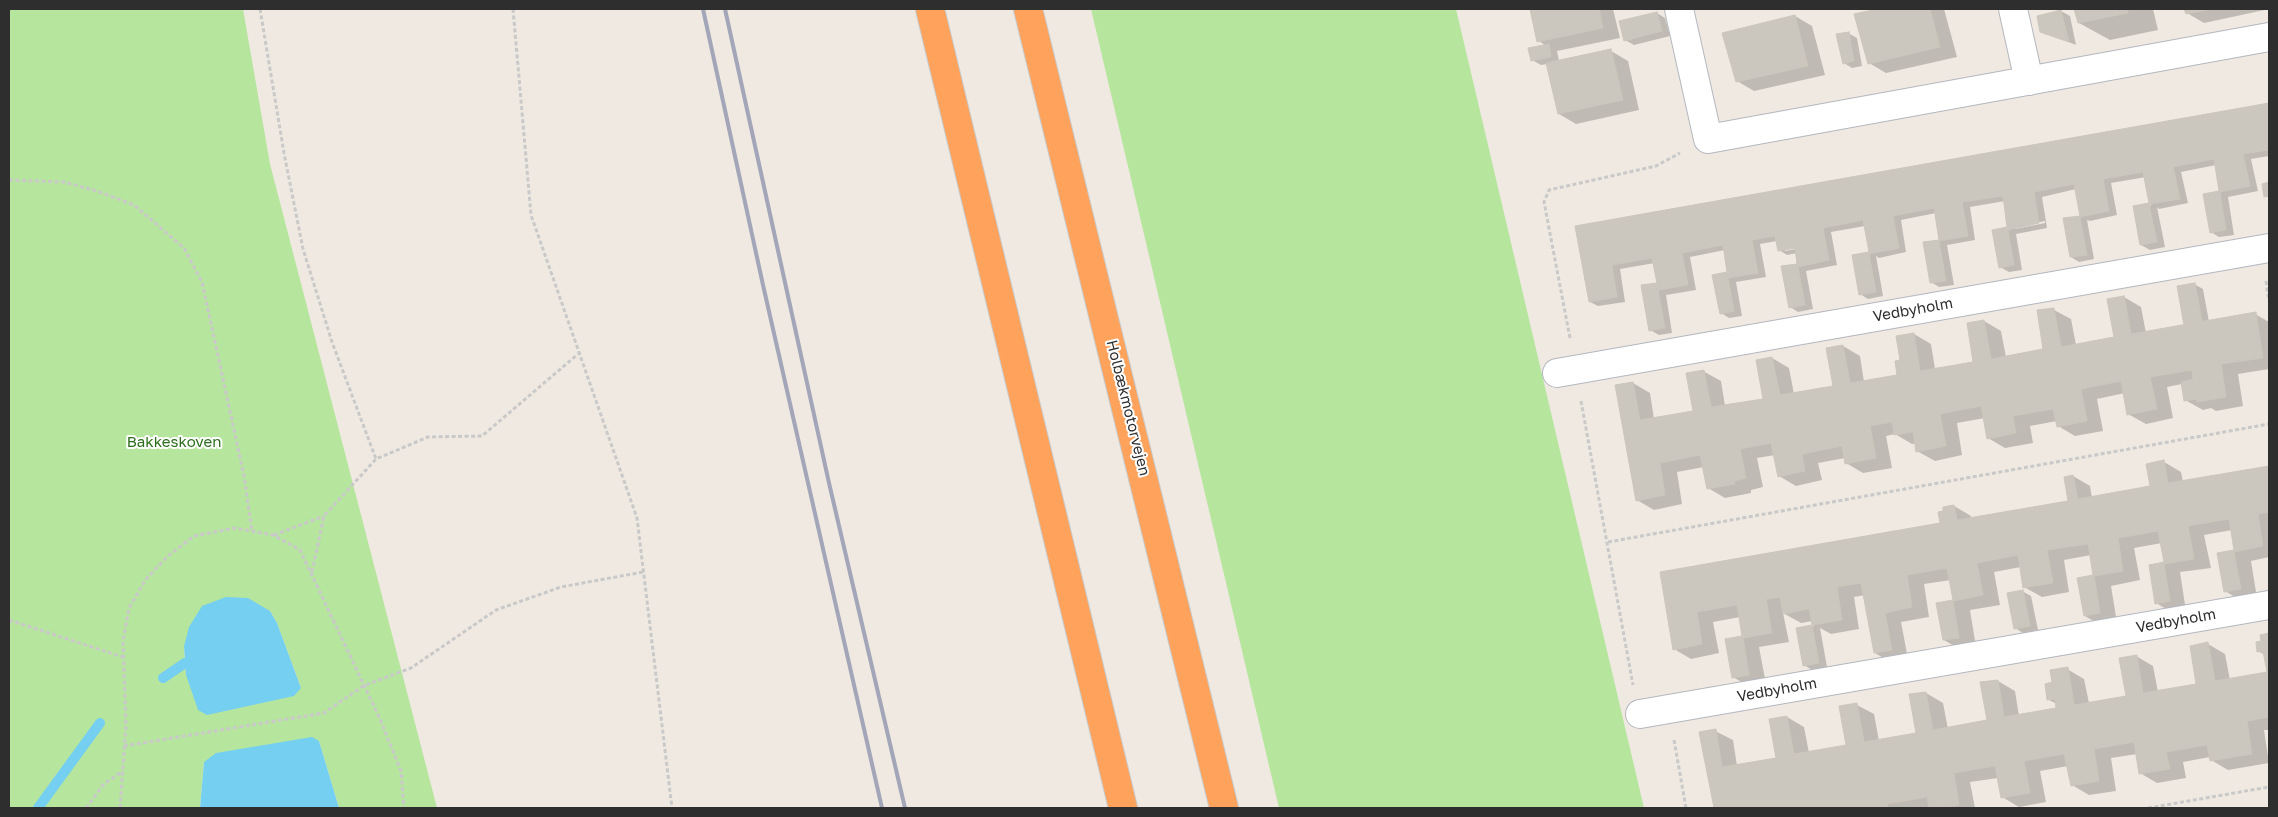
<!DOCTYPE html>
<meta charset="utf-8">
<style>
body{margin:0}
#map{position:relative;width:2278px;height:817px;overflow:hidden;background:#efe9e1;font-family:"Golos Text",sans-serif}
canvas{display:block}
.frame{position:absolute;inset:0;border:10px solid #2e2e2e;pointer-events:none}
</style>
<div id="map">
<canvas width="2278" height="817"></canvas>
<div class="frame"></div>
</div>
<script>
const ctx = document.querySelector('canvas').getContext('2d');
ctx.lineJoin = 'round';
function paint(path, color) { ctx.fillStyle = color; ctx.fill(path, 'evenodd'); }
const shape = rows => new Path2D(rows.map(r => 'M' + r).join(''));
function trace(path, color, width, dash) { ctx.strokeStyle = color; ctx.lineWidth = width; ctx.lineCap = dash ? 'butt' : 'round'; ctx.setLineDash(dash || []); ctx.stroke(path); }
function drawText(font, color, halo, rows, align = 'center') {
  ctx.font = font + ' "Golos Text",sans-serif'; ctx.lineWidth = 4; ctx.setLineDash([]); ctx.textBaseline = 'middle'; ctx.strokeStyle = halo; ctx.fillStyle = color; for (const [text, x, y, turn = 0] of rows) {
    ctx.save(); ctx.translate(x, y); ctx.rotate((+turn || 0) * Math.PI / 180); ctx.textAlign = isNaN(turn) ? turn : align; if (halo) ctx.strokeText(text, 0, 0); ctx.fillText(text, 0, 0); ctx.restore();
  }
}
const green = shape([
 [9,9,243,9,270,164,437,808,339,808,319,741,204,762,200,808,9,808],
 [270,611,277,623,301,688,186,675,184,646],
 [1091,9,1456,9,1644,808,1279,808]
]);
const water = shape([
 [226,597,248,598,270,611,277,623,301,688,294,696,207,715,198,710,186,675,184,646,189,627,202,606],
 [312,737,319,741,339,808,200,808,204,762,216,753]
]);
const shadow = shape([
 [1532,9,1613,9,1620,38,1557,51,1559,61,1611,51,1628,61,1639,110,1576,124,1559,114,1547,64,1541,65,1532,60,1546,46,1539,41],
 [1883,9,1944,9,1957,57,1886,73,1869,63,1856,15],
 [2076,9,2153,9,2158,30,2110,40,2079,23],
 [2186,9,2269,9,2204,23,2187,13],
 [2061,11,2070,16,2076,45,2041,31],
 [1657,13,1665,18,1670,36,1634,45,1625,40],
 [1795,16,1812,26,1825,75,1754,91,1737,81],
 [1848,33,1857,38,1862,66,1852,68,1844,63],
 [2269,104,2269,156,2251,159,2258,191,2228,197,2234,235,2219,237,2211,232,2205,195,2221,192,2216,165,2181,172,2188,203,2159,209,2157,207,2165,247,2150,250,2141,245,2149,204,2151,206,2146,177,2111,183,2117,215,2090,221,2087,220,2094,259,2079,262,2071,257,2079,217,2081,218,2076,189,2042,197,2047,228,2016,234,2022,270,2009,272,2000,267,1994,231,2009,228,2005,201,1970,207,1975,240,1947,245,1954,285,1939,287,1931,282,1924,243,1940,241,1936,213,1901,220,1906,252,1879,258,1876,256,1883,296,1868,299,1860,294,1868,253,1870,254,1865,226,1831,232,1837,265,1806,271,1813,309,1798,312,1790,307,1783,267,1799,265,1797,253,1787,255,1779,250,1777,241,1760,244,1766,277,1736,282,1742,316,1729,318,1721,313,1729,273,1725,250,1690,257,1696,290,1666,295,1672,333,1659,335,1650,330,1659,284,1655,263,1620,269,1625,302,1598,306,1590,302,1576,227],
 [2045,221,2045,223,2015,229,2015,227],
 [1801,245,1801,248,1785,251,1785,248],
 [2194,284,2203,289,2209,322,2255,314,2269,322,2269,369,2238,374,2243,406,2216,411,2211,408,2203,410,2185,400,2182,384,2167,387,2173,418,2146,424,2128,414,2125,393,2097,399,2103,431,2075,436,2058,426,2057,421,2030,426,2033,443,2005,448,1988,438,1985,418,1957,423,1962,455,1935,461,1917,451,1916,443,1912,444,1895,434,1886,436,1892,468,1863,473,1846,463,1845,458,1818,463,1822,480,1796,486,1779,476,1775,455,1757,458,1763,487,1751,490,1751,493,1725,498,1708,488,1704,467,1677,472,1682,504,1654,510,1637,500,1633,383,1650,393,1654,419,1694,412,1703,371,1721,381,1725,406,1764,400,1772,358,1789,368,1794,394,1834,387,1843,346,1860,356,1864,382,1899,376,1902,361,1914,334,1931,344,1935,369,1974,363,1984,321,2001,331,2006,357,2045,350,2054,310,2071,319,2076,345,2116,338,2109,300,2124,297,2141,307,2146,333,2186,326],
 [2164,462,2181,472,2183,482,2269,467,2269,557,2251,561,2257,598,2242,601,2225,591,2218,554,2235,551,2232,530,2204,535,2211,568,2180,572,2186,611,2173,613,2156,603,2163,563,2165,565,2162,543,2134,548,2140,580,2111,586,2117,623,2102,626,2085,616,2078,579,2095,576,2091,555,2064,560,2069,592,2042,597,2024,587,2021,567,1994,572,2000,605,1970,610,1976,647,1961,650,1944,640,1937,604,1954,601,1951,580,1924,584,1929,617,1901,622,1908,659,1892,663,1875,653,1865,595,1854,597,1859,629,1831,634,1820,628,1827,667,1812,670,1804,665,1798,629,1814,626,1813,621,1801,623,1783,613,1789,642,1759,647,1766,684,1750,687,1733,677,1726,640,1744,637,1740,617,1713,622,1719,653,1691,659,1674,649,1661,573,1941,524,1954,506,1971,516,1971,519,2069,502,2073,476,2090,486,2092,498,2152,487],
 [2022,591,2031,596,2038,630,2023,633,2015,628],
 [2269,634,2269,730,2264,730,2269,763,2228,770,2211,760,2210,757,2183,762,2186,778,2157,783,2140,773,2137,754,2111,758,2116,791,2089,795,2072,785,2068,766,2040,771,2046,802,2019,807,2002,797,1998,778,1970,782,1975,808,1715,808,1700,733,1715,731,1733,740,1737,766,1778,759,1787,717,1804,727,1809,753,1847,746,1857,705,1874,714,1879,741,1917,734,1926,693,1943,703,1948,729,1989,721,1998,681,2015,691,2019,716,2057,709,2057,704,2049,700,2054,683,2067,669,2084,679,2089,703,2127,697,2136,656,2153,666,2158,692,2198,685,2208,644,2225,654,2230,680,2269,673,2265,655,2258,651,2263,642,2262,636]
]);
const stream = shape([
 [163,678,185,663],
 [38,808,100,723]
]);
const building = shape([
 [1530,9,1599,9,1603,28,1537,42,1530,9],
 [1877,9,1930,9,1940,47,1868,64,1854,14,1877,9],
 [2074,9,2127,9,2128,13,2078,23,2074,9],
 [2184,9,2211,9,2186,14,2184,9],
 [2061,10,2069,42,2040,32,2037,16,2061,10],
 [1657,12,1662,31,1624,41,1619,21,1657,12],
 [1795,15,1808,66,1736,82,1722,33,1795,15],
 [1849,32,1854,61,1843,64,1836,34,1849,32],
 [1549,44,1551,57,1531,61,1528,48,1549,44],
 [1611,49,1623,100,1558,114,1546,63,1611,49],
 [2269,103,2269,150,2243,154,2250,186,2220,192,2226,230,2210,233,2203,194,2219,191,2214,159,2173,167,2180,199,2149,204,2157,242,2140,245,2133,206,2149,203,2143,172,2103,179,2109,211,2080,217,2087,255,2070,257,2063,218,2080,216,2074,184,2034,192,2039,223,2008,230,2014,265,1999,268,1992,230,2007,227,2003,196,1962,202,1968,236,1939,241,1946,281,1930,283,1923,242,1939,240,1934,208,1893,216,1899,248,1869,254,1876,292,1859,295,1852,255,1869,252,1863,220,1823,228,1829,260,1798,267,1805,305,1789,308,1781,266,1797,264,1795,248,1778,251,1775,236,1752,240,1758,273,1728,278,1734,311,1720,314,1712,275,1727,272,1723,245,1682,253,1688,285,1658,290,1665,328,1649,331,1641,285,1657,283,1652,258,1612,265,1617,297,1589,302,1575,226,2269,103],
 [2269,182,2269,196,2264,197,2262,184,2269,182],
 [2195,283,2202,321,2184,325,2177,286,2195,283],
 [2124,296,2131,334,2256,312,2263,358,2221,364,2226,397,2197,402,2197,399,2184,401,2181,382,2193,379,2192,370,2150,377,2157,409,2127,415,2121,381,2081,389,2087,421,2057,427,2053,409,2013,416,2016,433,1987,439,1981,406,1940,414,1946,446,1916,452,1913,432,1894,435,1892,422,1870,426,1876,458,1845,464,1842,446,1802,454,1805,471,1778,477,1771,443,1740,449,1746,478,1734,481,1735,484,1707,489,1700,455,1660,463,1665,495,1636,501,1615,385,1633,382,1640,420,1693,411,1686,373,1704,370,1711,407,1763,399,1756,360,1772,357,1780,395,1833,386,1826,348,1843,345,1850,383,1897,375,1895,361,1900,360,1896,336,1914,333,1920,371,1973,362,1967,323,1984,320,1991,359,2043,349,2037,310,2054,308,2061,347,2114,337,2107,299,2124,296],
 [2164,460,2168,483,2269,466,2269,512,2258,514,2263,546,2234,552,2241,589,2224,592,2217,553,2234,550,2229,519,2188,526,2194,559,2164,564,2170,601,2155,604,2149,565,2164,562,2158,531,2118,538,2123,571,2094,576,2100,613,2084,616,2077,578,2093,575,2088,544,2047,550,2053,583,2023,588,2018,555,1977,563,1983,595,1953,601,1959,638,1943,640,1936,603,1953,600,1947,568,1907,575,1912,607,1885,613,1892,650,1874,653,1861,583,1837,587,1842,620,1812,625,1809,609,1783,614,1780,597,1766,599,1772,633,1743,638,1749,675,1732,678,1725,639,1742,636,1737,605,1697,612,1702,644,1673,650,1660,572,1940,523,1938,512,1943,511,1943,507,1954,505,1957,520,2068,501,2064,477,2073,475,2078,499,2150,486,2146,464,2164,460],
 [2023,590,2030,626,2014,629,2007,593,2023,590],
 [1812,625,1819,663,1803,666,1796,628,1812,625],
 [2269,633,2269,717,2247,721,2252,754,2210,761,2207,745,2166,752,2170,769,2139,774,2134,742,2094,749,2099,781,2071,786,2064,754,2024,761,2030,793,2001,798,1995,766,1954,773,1959,805,1940,808,1929,808,1927,797,1887,804,1888,808,1714,808,1699,732,1716,729,1722,767,1776,758,1769,719,1787,716,1794,754,1846,745,1839,706,1857,703,1864,742,1916,733,1909,694,1926,692,1933,730,1987,720,1980,682,1998,680,2004,717,2056,708,2055,699,2047,700,2045,684,2052,682,2050,670,2068,667,2074,705,2126,696,2119,658,2137,655,2143,693,2196,684,2190,646,2208,642,2215,681,2267,672,2263,651,2257,652,2256,642,2261,641,2260,635,2269,633]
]);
const path = shape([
 [260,9,284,153,303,249,332,342,376,459],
 [513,9,531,215,637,518,672,808],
 [9,180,64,182,97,191,134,205,184,248,202,282,244,476,252,531],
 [2266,281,2269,301],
 [1570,338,1544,202,1549,190,1656,166,1680,153],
 [1581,401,1633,685],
 [274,535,324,516],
 [1608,542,2269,424],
 [312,572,324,516,376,459,428,437,482,436,578,354],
 [9,620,123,657],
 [1674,740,1686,808],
 [124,746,324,713,363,686,411,668,496,610,561,587,643,572],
 [86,808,104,784,123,771],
 [120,808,126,726,123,641,129,608,146,579,168,556,194,536,235,528,273,535,300,550,380,719,401,771,404,808],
 [2148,808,2269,787]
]);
const minor = shape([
 [1679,9,1708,139,2269,37],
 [2013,9,2029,81],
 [1557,373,2269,248],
 [1640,714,2269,605]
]);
const highway = shape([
 [930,9,1123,808],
 [1028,9,1224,808]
]);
const rail = shape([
 [703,9,763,285,882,808],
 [725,9,829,483,905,808]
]);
const streetNames = [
 ["Vedbyholm",1913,310,-10],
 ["Holbækmotorvejen",1128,408,76],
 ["Vedbyholm",2176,621,-10],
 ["Vedbyholm",1777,690,-10]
];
const parkNames = [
 ["Bakkeskoven",174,442]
];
paint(green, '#b6e59e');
paint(water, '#75cff0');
paint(shadow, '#0003');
trace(stream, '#75cff0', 10);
paint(building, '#cbc7bf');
trace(building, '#cbc5ba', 1);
trace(minor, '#b4b7c1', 30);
trace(highway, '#c9c9c9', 30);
trace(path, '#c9c9c9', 3, [4, 2.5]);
trace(minor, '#fff', 28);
trace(highway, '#ffa35c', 28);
trace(rail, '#a3a6b8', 4);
drawText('15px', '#2e2e2e', '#fff', streetNames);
drawText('15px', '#2c6e1b', '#fff', parkNames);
</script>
